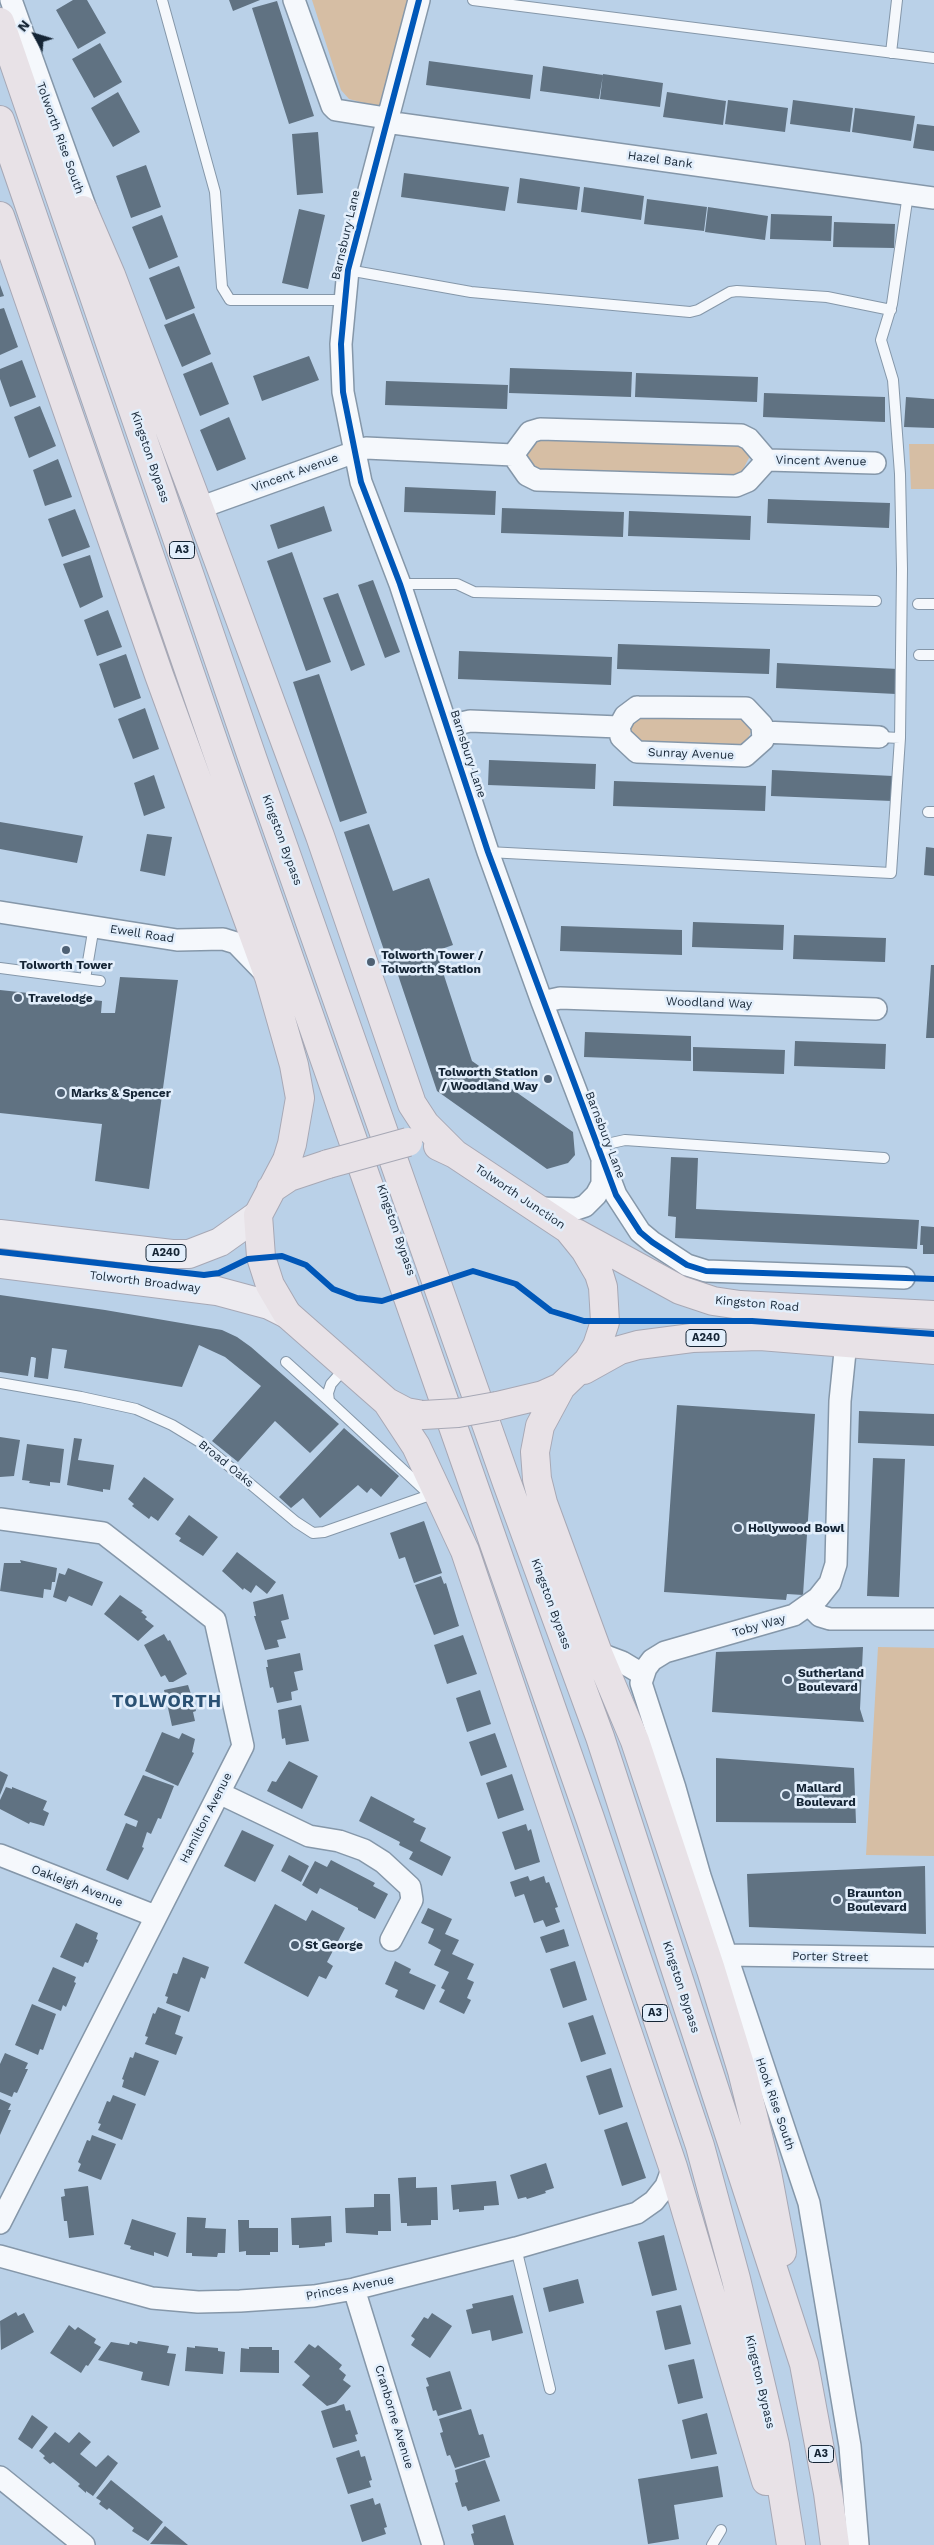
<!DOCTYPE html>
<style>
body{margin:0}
#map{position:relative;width:934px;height:2545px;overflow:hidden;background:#bad1e8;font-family:"Work Sans",sans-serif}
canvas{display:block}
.north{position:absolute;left:10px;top:10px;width:50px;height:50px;-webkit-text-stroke:4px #e3effc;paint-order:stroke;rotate:309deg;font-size:14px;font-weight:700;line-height:20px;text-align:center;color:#152535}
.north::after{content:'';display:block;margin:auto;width:18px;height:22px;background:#152535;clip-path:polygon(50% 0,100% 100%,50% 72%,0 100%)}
</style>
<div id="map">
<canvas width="934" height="2545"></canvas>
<div class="north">N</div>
</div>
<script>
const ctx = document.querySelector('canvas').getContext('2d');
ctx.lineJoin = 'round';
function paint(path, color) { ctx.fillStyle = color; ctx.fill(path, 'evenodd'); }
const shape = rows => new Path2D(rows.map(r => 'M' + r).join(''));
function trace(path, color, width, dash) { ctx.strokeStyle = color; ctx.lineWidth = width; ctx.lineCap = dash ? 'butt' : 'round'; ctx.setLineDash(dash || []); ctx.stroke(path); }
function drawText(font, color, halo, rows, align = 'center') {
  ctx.font = font + ' "Work Sans",sans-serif'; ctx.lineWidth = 5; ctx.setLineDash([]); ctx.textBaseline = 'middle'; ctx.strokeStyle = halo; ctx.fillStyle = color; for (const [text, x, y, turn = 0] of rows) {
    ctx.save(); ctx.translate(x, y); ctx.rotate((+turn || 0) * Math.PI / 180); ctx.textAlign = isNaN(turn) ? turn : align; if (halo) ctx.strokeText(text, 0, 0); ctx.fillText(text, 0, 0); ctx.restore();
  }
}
const green = shape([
 [312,0,409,0,379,107,349,99,341,90],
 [544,437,729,440,748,449,749,458,740,475,731,479,538,471,526,463,525,451,532,441],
 [909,444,934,444,934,489,911,489],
 [643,713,739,714,746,720,752,730,747,740,736,748,641,743,626,729],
 [878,1647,934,1648,934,1856,866,1855]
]);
const building = shape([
 [73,0,87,0,106,33,78,49,56,10],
 [229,0,260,0,233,11],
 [277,1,314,116,289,124,252,8],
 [100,43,122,82,94,98,72,59],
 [429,61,533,75,530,99,426,85],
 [543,66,603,75,599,99,540,91],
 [603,74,663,83,660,107,600,99],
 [118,92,140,132,113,147,91,108],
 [667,92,726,101,723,125,663,117],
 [728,100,788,108,785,132,725,124],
 [793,100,853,108,850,132,790,124],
 [855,108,915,116,911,141,852,132],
 [917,124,934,126,934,151,913,148],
 [318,132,323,193,297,195,292,134],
 [146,165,161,207,131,218,116,176],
 [404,173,509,187,505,211,401,197],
 [520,178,580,187,577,210,517,203],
 [584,187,644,196,641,220,581,212],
 [647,199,707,207,704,231,644,224],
 [708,207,768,216,765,240,705,232],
 [299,209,325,215,308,289,282,283],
 [771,214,832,216,831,241,770,239],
 [162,215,178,257,149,269,132,227],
 [834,222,895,224,894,248,833,247],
 [179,266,195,308,166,320,149,278],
 [0,285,4,296,0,297],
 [4,308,18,347,0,355,0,309],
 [194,313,211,354,182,367,164,325],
 [309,356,319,380,262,401,253,376],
 [22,360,36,397,10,407,0,379,0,369],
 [212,362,229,404,200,416,183,374],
 [510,368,632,372,631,397,509,393],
 [636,373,758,377,757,402,635,397],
 [386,381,508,385,507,409,385,405],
 [764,393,885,397,885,422,763,417],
 [906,397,934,399,934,428,904,427],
 [40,406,56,446,29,458,14,417],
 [229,417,246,459,217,471,200,430],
 [58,459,72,497,45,506,33,470],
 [405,487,496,491,495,515,404,512],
 [768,499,890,503,889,528,767,523],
 [324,506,332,531,278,549,270,525],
 [502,508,624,512,623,537,501,533],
 [75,509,90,547,62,557,48,519],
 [629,511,751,516,750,540,628,536],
 [292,552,331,662,306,671,267,561],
 [90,555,103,597,80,608,63,564],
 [373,580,400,652,385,658,358,585],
 [338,593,365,665,351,671,323,598],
 [108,610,122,647,97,656,84,620],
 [618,644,770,649,769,674,617,669],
 [459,651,612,657,611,685,458,679],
 [126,654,141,698,114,708,99,664],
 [777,663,898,669,896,694,776,688],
 [319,674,367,813,340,822,293,682],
 [145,708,159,749,133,759,118,719],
 [489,760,596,764,595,789,488,785],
 [772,770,893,776,892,801,771,796],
 [154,775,165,808,144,816,134,783],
 [614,781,766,786,765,811,613,806],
 [0,822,83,836,77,863,0,849],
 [369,824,393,891,429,878,453,945,436,951,472,1061,573,1132,575,1155,568,1163,547,1169,437,1091,395,966,390,968,344,832],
 [147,834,172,837,165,876,140,871],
 [926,847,934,848,934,876,924,875],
 [693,922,784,925,783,950,692,947],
 [561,926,682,930,682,955,560,951],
 [794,935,886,938,885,962,793,959],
 [931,965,934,965,934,1038,926,1038],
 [120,977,178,980,149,1189,95,1181,102,1124,0,1113,0,990,102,1001,101,1013,115,1013],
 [585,1032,691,1036,691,1061,584,1057],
 [795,1041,886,1044,885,1069,794,1066],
 [693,1047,785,1050,784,1074,693,1071],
 [671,1157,698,1158,696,1209,919,1220,917,1249,675,1238,676,1217,668,1216],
 [921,1226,934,1227,934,1254,923,1254,923,1245,920,1245],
 [0,1295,105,1310,222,1330,237,1337,251,1347,339,1424,310,1453,275,1421,238,1462,212,1441,261,1386,225,1357,199,1345,182,1387,64,1368,67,1350,52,1348,48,1379,34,1377,36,1358,33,1357,31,1357,28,1376,0,1372],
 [677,1405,815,1414,803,1595,787,1594,786,1600,664,1592],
 [859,1411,934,1414,934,1446,858,1443],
 [344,1428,399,1476,381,1497,371,1488,367,1493,358,1485,320,1518,303,1498,291,1508,279,1497],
 [0,1437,20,1440,14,1476,0,1477],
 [74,1438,82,1439,78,1460,114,1465,110,1490,103,1489,103,1492,67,1485],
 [27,1444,64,1449,60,1483,50,1482,50,1486,29,1483,30,1481,22,1480],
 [873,1458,905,1459,899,1597,867,1596],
 [144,1477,174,1499,158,1521,151,1516,149,1519,132,1506,134,1504,128,1499],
 [189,1515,218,1537,203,1556,179,1541,181,1538,175,1534],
 [424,1521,442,1573,414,1583,405,1557,399,1559,390,1533],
 [237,1552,276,1582,267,1594,256,1585,251,1593,244,1588,243,1590,222,1571],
 [20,1560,57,1568,55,1582,52,1582,51,1590,44,1589,43,1598,0,1591,4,1563,21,1563],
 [68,1568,103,1582,92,1606,69,1596,66,1602,53,1597,59,1573,65,1575],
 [441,1576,444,1584,446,1583,459,1626,434,1635,415,1585],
 [283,1594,289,1619,281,1621,286,1638,277,1640,279,1647,265,1650,254,1616,256,1616,253,1602],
 [120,1595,143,1611,141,1612,147,1617,145,1619,154,1626,138,1641,104,1614],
 [164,1634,168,1641,170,1640,187,1674,173,1682,169,1682,165,1675,161,1677,144,1645],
 [463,1635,477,1674,447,1684,434,1645],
 [863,1647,860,1709,864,1722,712,1712,716,1652],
 [300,1653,303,1670,294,1672,298,1690,291,1692,292,1700,277,1703,273,1687,270,1688,266,1667,268,1667,267,1660],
 [188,1685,193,1700,190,1701,191,1705,194,1704,196,1711,193,1712,195,1721,172,1726,164,1690],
 [480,1690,491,1724,467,1732,456,1698],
 [301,1705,309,1741,286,1745,285,1738,282,1739,278,1710],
 [162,1732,179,1739,182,1733,195,1739,192,1752,194,1753,178,1786,145,1771],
 [495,1733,507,1767,481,1776,469,1742],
 [716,1758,854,1768,856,1823,716,1822],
 [289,1761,318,1776,302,1809,267,1791,272,1781,276,1782],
 [0,1771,8,1775,0,1795],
 [512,1774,524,1810,498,1819,486,1783],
 [143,1775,174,1786,161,1819,158,1818,151,1834,147,1832,142,1847,144,1848,128,1880,106,1870,126,1823,136,1827,138,1821,124,1815],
 [6,1787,12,1789,12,1787,47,1801,43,1810,49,1813,44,1826,30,1822,29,1824,0,1809,0,1800],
 [371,1796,415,1819,413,1822,426,1828,420,1841,451,1857,442,1876,409,1859,413,1852,399,1845,400,1842,359,1821],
 [526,1824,528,1831,531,1829,540,1862,515,1870,502,1832],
 [242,1830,274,1845,255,1882,224,1866],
 [289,1855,309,1866,301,1882,281,1871],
 [331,1860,375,1883,373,1886,388,1894,375,1919,358,1910,358,1908,320,1888,317,1894,302,1885,315,1861,327,1867],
 [925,1866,926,1934,749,1927,747,1874],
 [528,1876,530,1881,544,1876,546,1883,549,1882,558,1907,555,1908,560,1922,546,1927,543,1920,534,1923,524,1894,515,1897,510,1882],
 [275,1904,306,1921,312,1910,345,1928,327,1962,333,1966,326,1979,319,1976,308,1997,244,1963],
 [428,1908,452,1919,445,1934,459,1940,452,1954,474,1964,467,1979,474,1982,467,1998,471,2000,464,2014,439,2002,445,1990,441,1988,449,1972,434,1965,441,1950,428,1943,434,1929,421,1923],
 [76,1923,98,1933,96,1939,98,1940,88,1963,85,1962,83,1967,60,1957],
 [564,1929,569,1946,546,1953,540,1937],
 [183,1957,209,1967,205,1979,201,1977,189,2012,166,2003,168,1997,165,1996,173,1973,177,1974],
 [395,1961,411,1969,409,1973,436,1985,424,2010,395,1997,398,1990,385,1984],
 [575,1961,587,2000,563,2008,550,1969],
 [53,1967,76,1977,74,1982,76,1983,66,2007,63,2005,61,2011,38,2001],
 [32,2004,56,2014,43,2050,40,2049,38,2055,15,2045],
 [158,2007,181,2016,175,2034,183,2037,176,2055,145,2044,148,2037,145,2036,153,2013,155,2014],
 [593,2015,606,2054,581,2062,568,2023],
 [135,2052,159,2061,145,2096,122,2087,124,2080,122,2079,130,2057,133,2058],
 [5,2053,28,2063,25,2069,28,2069,17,2093,14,2092,12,2097,0,2092,0,2064],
 [611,2068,623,2107,599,2115,586,2076],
 [113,2095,136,2104,122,2140,98,2130,101,2124,98,2123,107,2101,110,2102],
 [0,2099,11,2104,8,2110,11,2110,0,2135],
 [627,2122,646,2178,622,2186,604,2130],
 [92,2135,116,2144,101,2180,78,2171,81,2164,78,2162,87,2140,90,2141],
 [546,2163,554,2188,545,2191,546,2193,527,2199,526,2197,518,2199,510,2175],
 [416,2177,416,2188,437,2187,438,2220,431,2220,431,2225,407,2226,407,2223,401,2223,398,2178],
 [496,2181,499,2205,484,2206,484,2210,459,2212,459,2209,453,2210,451,2185],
 [88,2186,94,2235,69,2238,67,2221,64,2221,61,2197,65,2196,64,2189],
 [374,2194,390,2194,391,2231,378,2231,378,2235,346,2233,345,2208,374,2207],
 [331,2216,332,2242,325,2243,325,2246,299,2248,299,2245,292,2245,291,2218],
 [187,2217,206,2218,205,2228,226,2229,225,2253,218,2253,217,2257,192,2256,192,2253,186,2253],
 [132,2219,176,2233,168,2257,154,2252,154,2256,130,2249,131,2246,124,2244],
 [238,2220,249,2220,249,2228,278,2228,278,2252,270,2252,270,2255,246,2255,246,2251,239,2252],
 [664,2235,677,2290,652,2296,638,2242],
 [578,2279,584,2303,549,2312,543,2288],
 [513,2295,523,2333,492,2341,490,2330,472,2334,466,2310,473,2308,472,2304],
 [681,2305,691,2344,665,2350,656,2311],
 [16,2312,18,2316,24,2313,34,2332,1,2350,0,2321],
 [432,2313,452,2326,430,2358,411,2345,415,2339,411,2336,424,2317,428,2319],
 [69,2325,75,2330,78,2327,96,2339,94,2343,101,2347,88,2366,86,2365,81,2373,50,2353],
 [138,2341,169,2346,167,2353,176,2354,169,2386,141,2380,143,2372,98,2360,111,2342,129,2345,130,2342,137,2344],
 [309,2344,315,2348,318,2345,342,2365,339,2369,346,2375,343,2380,351,2386,336,2403,327,2406,302,2385,310,2376,294,2362],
 [195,2346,218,2348,218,2351,225,2352,223,2374,185,2371,187,2347,195,2348],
 [249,2347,272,2347,272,2350,279,2350,279,2373,240,2372,241,2348,249,2349],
 [694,2359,703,2398,678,2404,668,2365],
 [450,2371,462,2409,438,2416,436,2410,433,2411,426,2387,429,2386,426,2378],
 [344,2404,346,2411,350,2410,358,2434,355,2435,357,2441,333,2448,321,2411],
 [471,2409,479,2435,483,2434,490,2457,455,2468,450,2455,447,2456,440,2433,443,2432,439,2419],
 [707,2413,717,2454,691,2459,682,2420],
 [32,2415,48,2427,32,2449,18,2439],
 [55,2432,69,2443,79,2432,91,2442,80,2454,96,2467,108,2455,118,2463,93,2496,86,2491,86,2493,78,2486,80,2484,53,2462,50,2464,43,2458,45,2456,39,2451],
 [359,2450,361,2457,365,2456,372,2480,369,2481,371,2487,348,2494,336,2458],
 [485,2460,500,2501,468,2511,466,2506,462,2507,455,2483,458,2482,455,2470],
 [718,2466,723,2497,674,2505,679,2539,648,2544,638,2479],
 [111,2480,163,2522,148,2541,132,2531,134,2528,109,2508,107,2510,99,2504,101,2501,96,2498],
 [373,2498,375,2505,380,2503,387,2527,384,2528,386,2534,362,2542,350,2505],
 [505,2515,514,2545,474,2545,471,2534,474,2533,472,2525],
 [165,2526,188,2545,150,2544]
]);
const lane = shape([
 [162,0,215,192,222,287,230,300,345,300],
 [473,0,934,58],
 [891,53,897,0],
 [348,270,471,292,690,312,698,310,730,292,737,291,827,297,891,310],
 [400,584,457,584,474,592,876,601],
 [918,604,934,604],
 [919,655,934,655],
 [900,738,902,569,900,474,893,380,881,340,892,304,908,194],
 [928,812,934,812],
 [488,852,891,873,900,738,879,737],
 [0,968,100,981],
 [85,979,94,926],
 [598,1146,625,1140,884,1158],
 [286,1362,329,1401],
 [345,1368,331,1384,328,1393,329,1401,429,1494],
 [0,1383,81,1397,136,1409,172,1425,200,1442,296,1522,313,1533,324,1532,430,1495,436,1491],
 [516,2248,550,2389],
 [712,2545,721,2530]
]);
const street = shape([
 [11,0,91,223],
 [294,0,332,106,336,110,386,118],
 [419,0,348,270,341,344,343,392,361,482,400,584,488,852,542,1002,616,1195,640,1232,652,1242,687,1265,706,1271,904,1278],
 [386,122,934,198],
 [767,460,875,463],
 [199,508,366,448,513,455,530,432,540,429,741,435,749,439,767,460,748,481,736,486,537,480,527,475,513,455],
 [637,707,746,708,762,725,763,740,745,756,637,752,621,737,619,727,625,716,637,707],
 [448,726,470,721,619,727],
 [763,732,879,737],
 [0,912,177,940,223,939,236,943,264,972],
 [542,1002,560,998,876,1009],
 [537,1208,576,1209,585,1206,596,1195,602,1184,602,1162],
 [846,1342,840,1401,836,1564,830,1583,818,1598,794,1615,665,1652,652,1660,646,1668,641,1683,675,1788,700,1876,809,2203,850,2446,858,2545],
 [0,1519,103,1533,215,1620,243,1746,0,2223],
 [809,1605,820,1616,830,1619,934,1619],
 [598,1653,622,1662,642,1674],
 [219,1793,309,1836,339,1841,364,1850,383,1862,410,1887,412,1900,391,1940],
 [0,1855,155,1916],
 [726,1955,934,1958],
 [0,2256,152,2298,198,2302,240,2301,314,2296,354,2289,516,2248,637,2213,654,2201,666,2186,673,2167],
 [354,2289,433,2545],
 [0,2477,84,2545]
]);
const primary = shape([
 [0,1234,172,1254,189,1254,220,1242,258,1215],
 [0,1264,217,1291,269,1305,287,1314]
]);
const highway = shape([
 [0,22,253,760,507,1483,600,1737,804,2364,828,2493,835,2545],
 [0,120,215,746,590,1818,700,2146,736,2279,775,2445,791,2545],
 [83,210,111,275,199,508,320,836,412,1104,425,1124,455,1154],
 [0,216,159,675,269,977,294,1065,300,1098,292,1144,287,1160,258,1215,261,1257,270,1285,287,1314,387,1402,406,1412,423,1415],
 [438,1146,455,1154,568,1229,585,1250,599,1274,603,1287,605,1322,597,1346,588,1361,561,1387,543,1395,497,1406],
 [271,1189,289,1177,328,1164],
 [576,1233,680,1290,713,1301,740,1305,934,1315],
 [584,1370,620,1350,638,1345,692,1338,760,1336,934,1350],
 [561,1387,540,1426,535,1452,537,1479,543,1503,598,1653,635,1741,711,1970,742,2071,767,2172,782,2252],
 [387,1402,416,1446,465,1551,673,2167,766,2481]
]);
const highwayBridge = shape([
 [328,1164,408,1142],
 [423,1415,458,1413,497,1406]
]);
const cycleway = shape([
 [419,0,348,270,341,344,343,392,361,482,400,584,488,852,616,1195,640,1232,652,1242,687,1265,706,1271,934,1279],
 [0,1252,204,1275,219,1273,248,1259,282,1256,306,1265,333,1289,357,1298,382,1301,473,1271,516,1284,551,1311,584,1321,752,1321,934,1334]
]);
const markers = [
 [66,950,5,"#4f6174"],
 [371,962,5,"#4f6174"],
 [18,998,5,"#4f6174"],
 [548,1079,5,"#4f6174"],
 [61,1093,5,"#4f6174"],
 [738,1528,5,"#4f6174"],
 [788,1680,5,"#4f6174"],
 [786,1795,5,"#4f6174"],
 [837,1900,5,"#4f6174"],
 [295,1945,5,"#4f6174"]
];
const shields = [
 [182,550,25],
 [166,1253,40],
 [706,1338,40],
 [655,2013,25],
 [821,2454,25]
];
const shieldNames = [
 ["A3",182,550],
 ["A240",166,1253],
 ["A240",706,1338],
 ["A3",655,2013],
 ["A3",821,2454]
];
const streetNames = [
 ["Tolworth Rise South",60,138,70],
 ["Hazel Bank",660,160,8],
 ["Barnsbury Lane",346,235,-77],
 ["Kingston Bypass",150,457,71],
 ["Vincent Avenue",821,461,1],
 ["Vincent Avenue",295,473,-20],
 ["Barnsbury Lane",468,754,72],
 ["Sunray Avenue",691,754,2],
 ["Kingston Bypass",282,840,70],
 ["Ewell Road",142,934,9],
 ["Woodland Way",709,1003,2],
 ["Barnsbury Lane",605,1135,69],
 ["Tolworth Junction",520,1197,34],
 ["Kingston Bypass",396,1230,71],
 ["Tolworth Broadway",145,1282,7],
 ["Kingston Road",757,1304,5],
 ["Broad Oaks",226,1464,39],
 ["Kingston Bypass",551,1604,70],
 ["Toby Way",759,1626,-16],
 ["Hamilton Avenue",206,1818,-63],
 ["Oakleigh Avenue",77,1886,21],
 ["Porter Street",830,1957,1],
 ["Kingston Bypass",681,1987,72],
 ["Hook Rise South",775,2104,71],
 ["Princes Avenue",350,2288,-11],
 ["Kingston Bypass",760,2382,77],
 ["Cranborne Avenue",394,2417,73]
];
const poiNames = [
 ["Tolworth Tower /",381,955],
 ["Tolworth Station",381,969],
 ["Tolworth Tower",66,965,"center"],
 ["Travelodge",28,998],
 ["Tolworth Station",538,1072,"right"],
 ["/ Woodland Way",538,1086,"right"],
 ["Marks & Spencer",71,1093],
 ["Hollywood Bowl",748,1528],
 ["Sutherland",798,1673],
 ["Boulevard",798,1687],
 ["Mallard",796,1788],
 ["Boulevard",796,1802],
 ["Braunton",847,1893],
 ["Boulevard",847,1907],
 ["St George",305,1945]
];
const districtNames = [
 ["TOLWORTH",167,1702]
];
paint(green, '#d6bea4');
paint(building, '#607282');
trace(lane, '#8597a9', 12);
trace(street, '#8597a9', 24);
trace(primary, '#a7a8b5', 30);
trace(highway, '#a7a8b5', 30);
trace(lane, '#f5f8fc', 10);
trace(street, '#f5f8fc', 21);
trace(primary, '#edebf0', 28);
trace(highway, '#e8e2e7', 28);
trace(highwayBridge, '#a7a8b5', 30, []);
trace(highwayBridge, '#e8e2e7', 28);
trace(cycleway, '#0057b8', 6);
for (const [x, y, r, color] of markers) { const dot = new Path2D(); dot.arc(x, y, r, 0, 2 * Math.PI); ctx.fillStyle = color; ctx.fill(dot); trace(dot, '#e3effc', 2); }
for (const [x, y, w] of shields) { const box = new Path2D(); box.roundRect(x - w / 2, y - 8.5, w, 17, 4); ctx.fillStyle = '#e3effc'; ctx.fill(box); trace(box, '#152535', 1); }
drawText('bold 11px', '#152535', null, shieldNames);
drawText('12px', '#152535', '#e3effc', streetNames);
drawText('bold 12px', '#152535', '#e3effc', poiNames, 'left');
ctx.letterSpacing = '1px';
drawText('bold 18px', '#2a5173', '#e3effc', districtNames);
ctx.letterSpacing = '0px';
</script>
